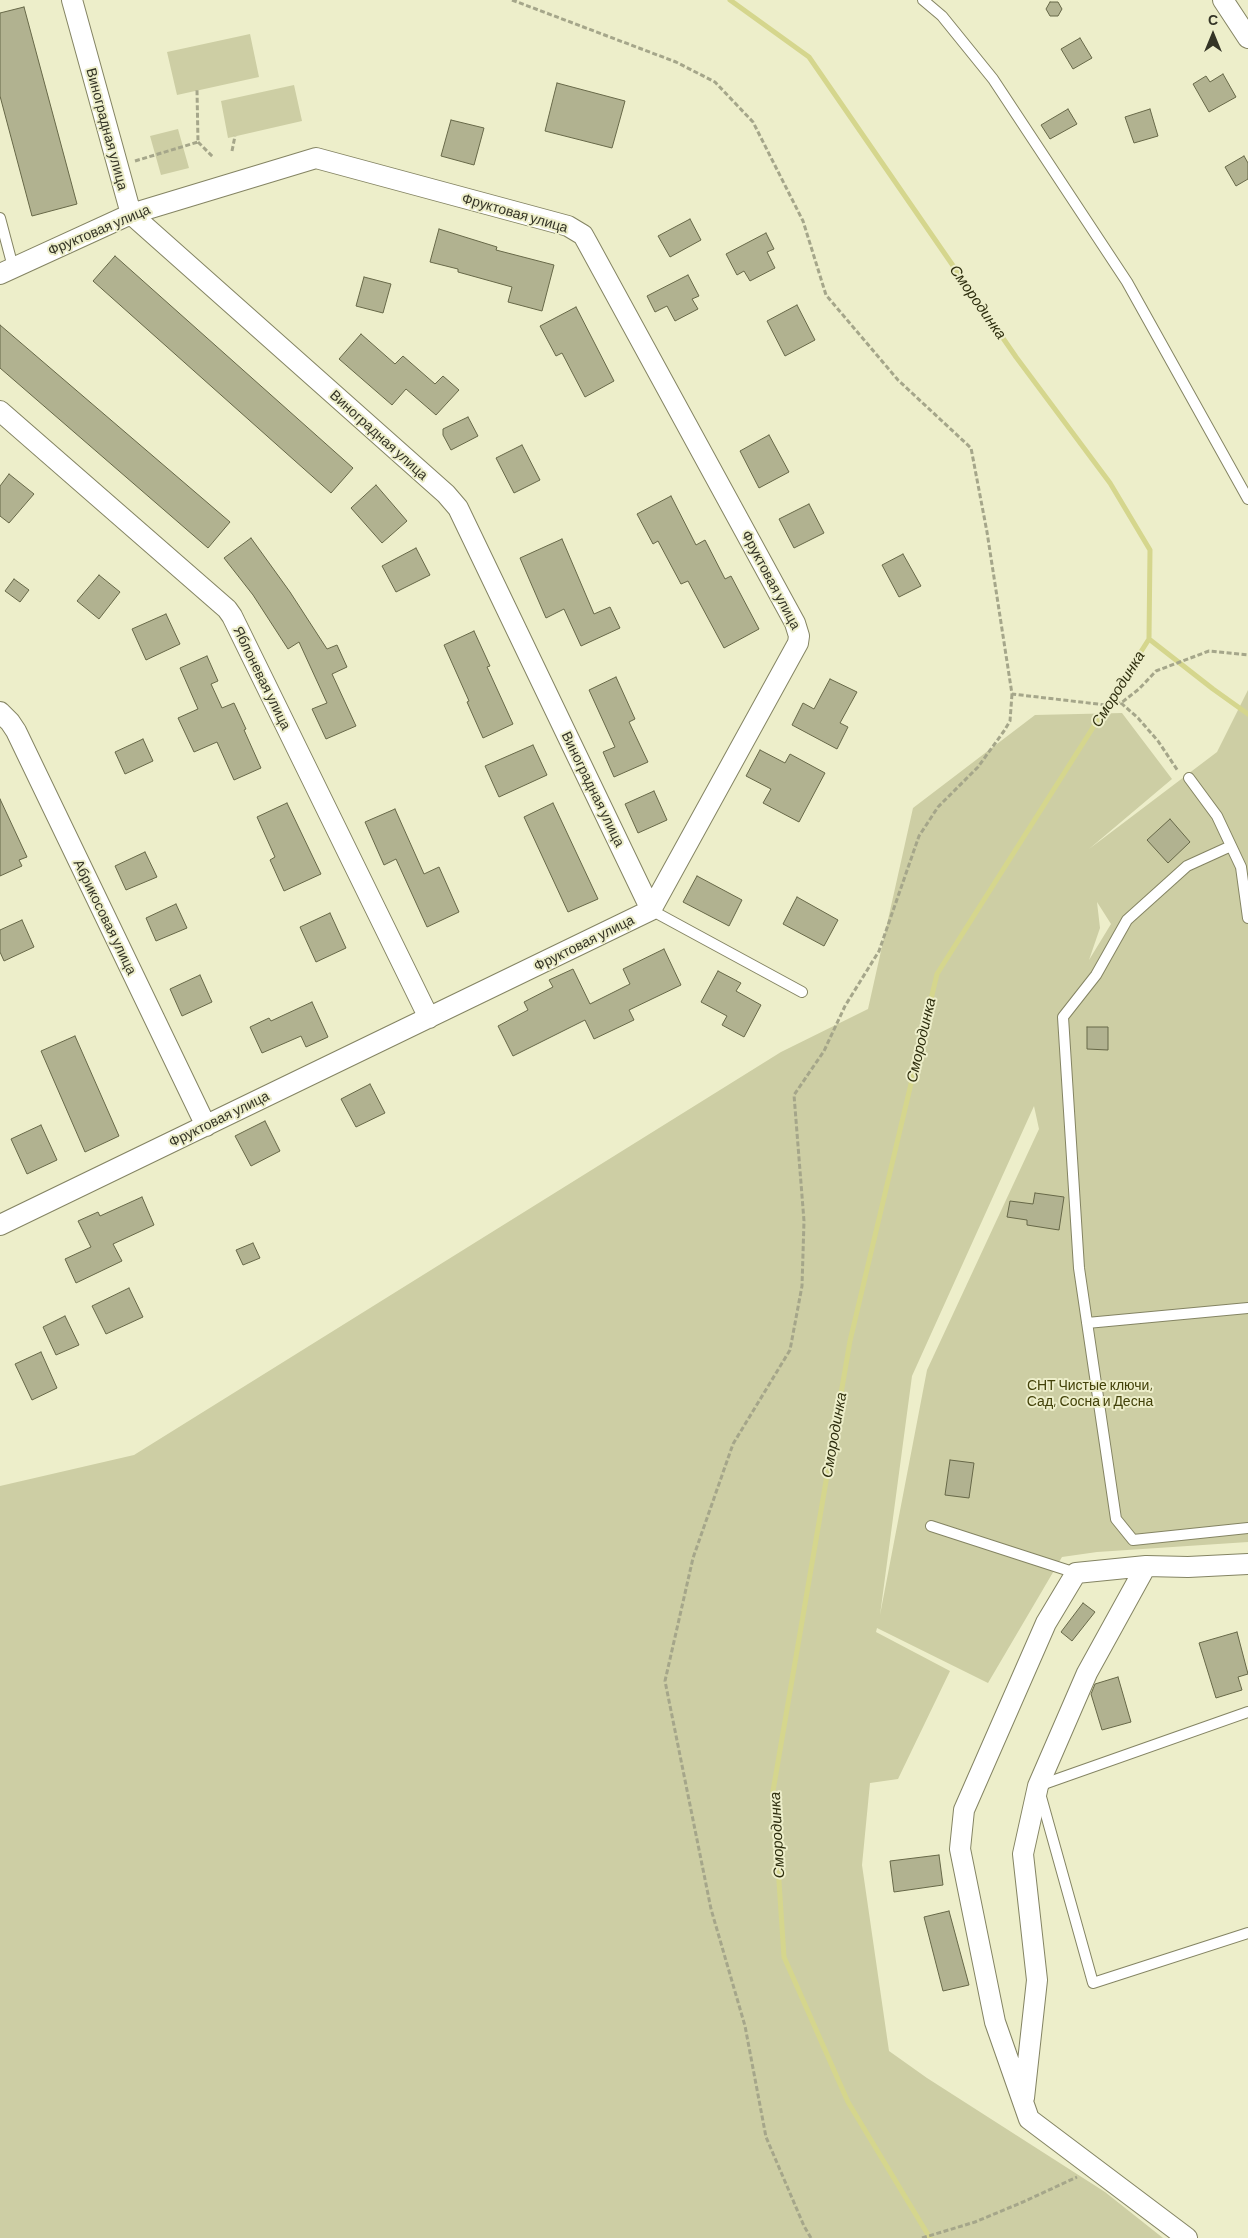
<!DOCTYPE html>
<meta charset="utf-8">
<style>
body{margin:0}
#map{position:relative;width:1248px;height:2238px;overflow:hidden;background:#edeeca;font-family:Barlow,sans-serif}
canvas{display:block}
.north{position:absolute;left:1188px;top:10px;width:50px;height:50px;-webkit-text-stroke:4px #edeeca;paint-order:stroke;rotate:0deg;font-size:14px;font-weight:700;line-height:20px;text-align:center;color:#343426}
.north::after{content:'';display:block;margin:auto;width:18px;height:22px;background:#343426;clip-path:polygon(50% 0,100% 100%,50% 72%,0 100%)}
</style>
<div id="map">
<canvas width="1248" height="2238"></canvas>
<div class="north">С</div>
</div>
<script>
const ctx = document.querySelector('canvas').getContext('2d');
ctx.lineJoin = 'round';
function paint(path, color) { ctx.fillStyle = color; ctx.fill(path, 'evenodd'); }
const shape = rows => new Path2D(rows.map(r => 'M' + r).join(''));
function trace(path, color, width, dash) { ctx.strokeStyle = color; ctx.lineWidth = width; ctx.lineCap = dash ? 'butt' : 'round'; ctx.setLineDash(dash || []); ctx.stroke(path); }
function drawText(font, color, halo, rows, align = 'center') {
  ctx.font = font + ' Barlow,sans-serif'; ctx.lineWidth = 4; ctx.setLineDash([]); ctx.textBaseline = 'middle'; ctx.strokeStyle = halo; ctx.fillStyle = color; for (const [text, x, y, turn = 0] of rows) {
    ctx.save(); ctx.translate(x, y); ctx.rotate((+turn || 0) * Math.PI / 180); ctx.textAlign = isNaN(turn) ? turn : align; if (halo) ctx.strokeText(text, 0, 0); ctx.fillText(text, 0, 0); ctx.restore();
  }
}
const green = shape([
 [250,34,259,77,177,95,167,52],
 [294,85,302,121,228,138,221,101],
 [178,129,189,168,161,175,150,136],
 [1248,690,1248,1542,1097,1552,1062,1557,988,1683,877,1628,876,1632,950,1671,898,1779,870,1783,862,1865,889,2051,927,2078,1105,2192,1163,2238,0,2238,0,1486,134,1455,781,1052,868,1009,913,808,1035,715,1122,713,1172,779,1089,849,1217,752],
 [1097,902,1111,924,1089,960,1100,928],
 [1034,1106,1039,1129,927,1370,880,1615,912,1376]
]);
const stream = shape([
 [730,0,809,57,1016,357,1110,483,1150,550,1149,639,937,974,850,1341,773,1791,784,1957,848,2102,930,2238],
 [1149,639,1213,689,1248,714]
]);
const building = shape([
 [1050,2,1058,2,1062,9,1058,16,1050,16,1046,9,1050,2],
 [24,7,77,204,32,216,0,96,0,13,24,7],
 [1080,38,1092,58,1073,69,1061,49,1080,38],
 [1223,74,1236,97,1209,112,1193,84,1206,76,1210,82,1223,74],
 [557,83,625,101,612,148,545,131,557,83],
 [1068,109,1077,124,1050,139,1041,125,1068,109],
 [1150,109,1158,136,1134,143,1125,117,1150,109],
 [451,120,484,128,474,165,441,156,451,120],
 [1244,156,1248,163,1248,179,1236,186,1225,167,1244,156],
 [690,219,701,240,670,257,658,236,690,219],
 [439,229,497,247,496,250,554,265,542,311,508,302,512,287,458,272,458,269,430,262,439,229],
 [766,233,774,249,767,252,775,268,750,281,744,271,737,275,726,254,766,233],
 [115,256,353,468,331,493,93,281,115,256],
 [688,275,699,296,692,299,698,309,675,321,667,306,655,312,647,296,688,275],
 [364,277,391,284,383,313,356,306,364,277],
 [797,305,815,340,785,356,767,321,797,305],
 [576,307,614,381,585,397,562,353,556,356,540,326,576,307],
 [0,325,230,522,208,548,0,368,0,325],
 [361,334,395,364,403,356,435,384,443,376,459,390,436,415,406,389,392,405,339,359,361,334],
 [468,417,478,436,451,450,443,435,443,429,468,417],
 [769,435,789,472,759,488,740,451,769,435],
 [522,445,540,480,514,493,496,458,522,445],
 [9,474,34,494,9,523,0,516,0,486,9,474],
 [376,485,407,521,382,543,351,508,376,485],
 [671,496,696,545,705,540,725,579,731,576,759,629,724,648,688,581,681,584,658,541,653,544,637,514,671,496],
 [809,504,824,533,794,548,779,519,809,504],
 [251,538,290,592,327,649,337,645,347,667,332,674,356,726,326,739,312,709,327,703,299,642,288,649,253,595,224,558,251,538],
 [562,539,594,614,610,607,620,628,581,646,564,609,546,618,520,558,562,539],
 [416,548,430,575,396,592,382,566,416,548],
 [903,554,921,586,899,597,882,565,903,554],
 [99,575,120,592,99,619,77,601,99,575],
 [14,579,29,590,20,602,5,591,14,579],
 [166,614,180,644,146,660,132,629,166,614],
 [474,631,490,666,487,667,513,724,483,738,467,702,469,701,444,645,474,631],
 [207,656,218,681,211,684,222,708,234,703,246,729,244,730,261,768,234,780,217,742,194,752,178,718,198,709,180,668,207,656],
 [616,677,635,719,629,722,648,762,614,777,603,752,615,747,589,690,616,677],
 [830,679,857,692,840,723,848,727,837,749,792,725,803,703,814,709,830,679],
 [143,739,153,761,125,774,115,752,143,739],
 [533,745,547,775,499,797,485,766,533,745],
 [760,750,785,763,790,754,825,773,799,822,763,803,771,789,746,776,760,750],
 [654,791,667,820,638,833,625,804,654,791],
 [0,799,27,857,19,860,22,866,0,876,0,799],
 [287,803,321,874,284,891,270,860,275,857,257,817,287,803],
 [553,803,598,899,568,912,524,817,553,803],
 [395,809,424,874,439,867,459,912,427,927,396,859,384,865,365,822,395,809],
 [1170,819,1190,842,1168,863,1147,840,1170,819],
 [145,852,157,877,126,890,115,866,145,852],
 [697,876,742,900,729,926,683,902,697,876],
 [797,897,838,920,824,946,783,924,797,897],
 [176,904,187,928,156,941,146,918,176,904],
 [330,913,346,948,316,962,300,927,330,913],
 [22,920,34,947,4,961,0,952,0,930,22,920],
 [664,949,681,985,629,1010,634,1020,594,1039,585,1020,513,1056,498,1026,528,1010,524,1002,553,987,549,980,573,969,590,1004,630,984,623,969,664,949],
 [718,971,741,983,736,991,761,1005,744,1037,722,1025,727,1016,701,1002,718,971],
 [200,975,212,1002,182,1016,170,989,200,975],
 [312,1002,328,1037,306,1047,301,1036,262,1053,250,1027,269,1018,271,1021,312,1002],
 [1087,1027,1108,1027,1108,1050,1087,1049,1087,1027],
 [75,1036,119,1136,85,1152,41,1051,75,1036],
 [370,1084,385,1113,356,1127,341,1099,370,1084],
 [265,1121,280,1151,251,1166,235,1136,265,1121],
 [41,1125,57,1160,27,1174,11,1139,41,1125],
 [1035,1193,1064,1197,1059,1230,1027,1225,1027,1220,1007,1217,1010,1201,1033,1204,1035,1193],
 [142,1197,154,1225,113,1244,122,1261,76,1283,65,1259,91,1247,78,1221,98,1212,100,1216,142,1197],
 [253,1243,260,1258,243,1265,236,1250,253,1243],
 [129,1288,143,1317,106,1334,92,1306,129,1288],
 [65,1316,79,1345,56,1355,43,1327,65,1316],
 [41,1352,57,1388,32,1400,15,1364,41,1352],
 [950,1460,974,1463,969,1498,945,1495,950,1460],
 [1083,1603,1095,1612,1072,1641,1061,1632,1083,1603],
 [1237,1632,1248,1674,1238,1677,1242,1690,1216,1698,1199,1643,1237,1632],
 [1118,1677,1131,1722,1102,1730,1091,1694,1095,1684,1118,1677],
 [939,1855,943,1885,894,1892,890,1861,939,1855],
 [949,1911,969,1985,943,1991,924,1917,949,1911]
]);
const path = shape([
 [512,0,676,62,715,82,753,122,803,221,826,295,898,380,971,448,987,532,1012,694,1106,705,1121,703,1139,689,1156,671,1209,651,1248,655],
 [198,142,213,157],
 [232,151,235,136],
 [135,161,198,142,197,90],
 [1121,703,1138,718,1158,741,1178,771],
 [811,2238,804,2226,766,2137,745,2026,711,1909,665,1681,693,1558,733,1444,790,1350,802,1286,804,1221,794,1095,824,1051,845,1006,879,951,919,836,938,807,978,767,1004,731,1010,721,1012,694],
 [922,2238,975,2222,1023,2202,1077,2177]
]);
const lane = shape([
 [923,0,942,16,993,79,1127,282,1248,499],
 [0,218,13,267],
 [1189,778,1217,816,1241,867,1248,918],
 [1231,846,1187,866,1127,920,1096,975,1063,1017,1079,1268,1116,1519,1133,1540,1248,1528],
 [651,910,802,992],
 [1087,1323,1248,1308],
 [931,1526,1076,1573],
 [1248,1712,1038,1786,1093,1983,1248,1933]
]);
const street = shape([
 [72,0,131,214,446,494,458,508,651,910],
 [1223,0,1248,38],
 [0,274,131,214,316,158,568,226,583,235,588,244,795,623,799,636,798,643,651,910,0,1225],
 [0,411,227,609,232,616,429,1018],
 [0,712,10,722,16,731,206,1126],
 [1024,2098,1037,1980,1023,1854,1038,1786,1087,1673,1146,1566],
 [1187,2238,1029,2119,995,2022,960,1849,964,1810,1046,1623,1076,1573,1146,1566,1188,1567,1248,1564]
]);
const streetNames = [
 ["Виноградная улица",107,129,75],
 ["Фруктовая улица",515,213,16],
 ["Фруктовая улица",99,230,-23],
 ["Виноградная улица",379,435,42],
 ["Фруктовая улица",771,580,62],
 ["Яблоневая улица",262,678,64],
 ["Виноградная улица",593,789,64],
 ["Абрикосовая улица",105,917,64],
 ["Фруктовая улица",584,943,-26],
 ["Фруктовая улица",219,1119,-26]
];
const parkNames = [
 ["СНТ Чистые ключи,",1090,1385],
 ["Сад, Сосна и Десна",1090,1401]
];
const waterNames = [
 ["Смородинка",978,302,55],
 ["Смородинка",1118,689,-58],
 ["Смородинка",921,1040,-77],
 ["Смородинка",834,1435,-80],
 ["Смородинка",777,1835,-93]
];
paint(green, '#cdcea4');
trace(stream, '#d5d68d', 5);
paint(building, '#b1b290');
trace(building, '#676848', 1);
trace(lane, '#848463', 12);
trace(street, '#848463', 22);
trace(path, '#a5a68a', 3, [5, 2.5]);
trace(lane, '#fff', 10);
trace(street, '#fff', 20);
drawText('14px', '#343426', '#edeeca', streetNames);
drawText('14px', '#424108', '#edeeca', parkNames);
drawText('italic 15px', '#2e2e0e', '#edeeca', waterNames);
</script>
